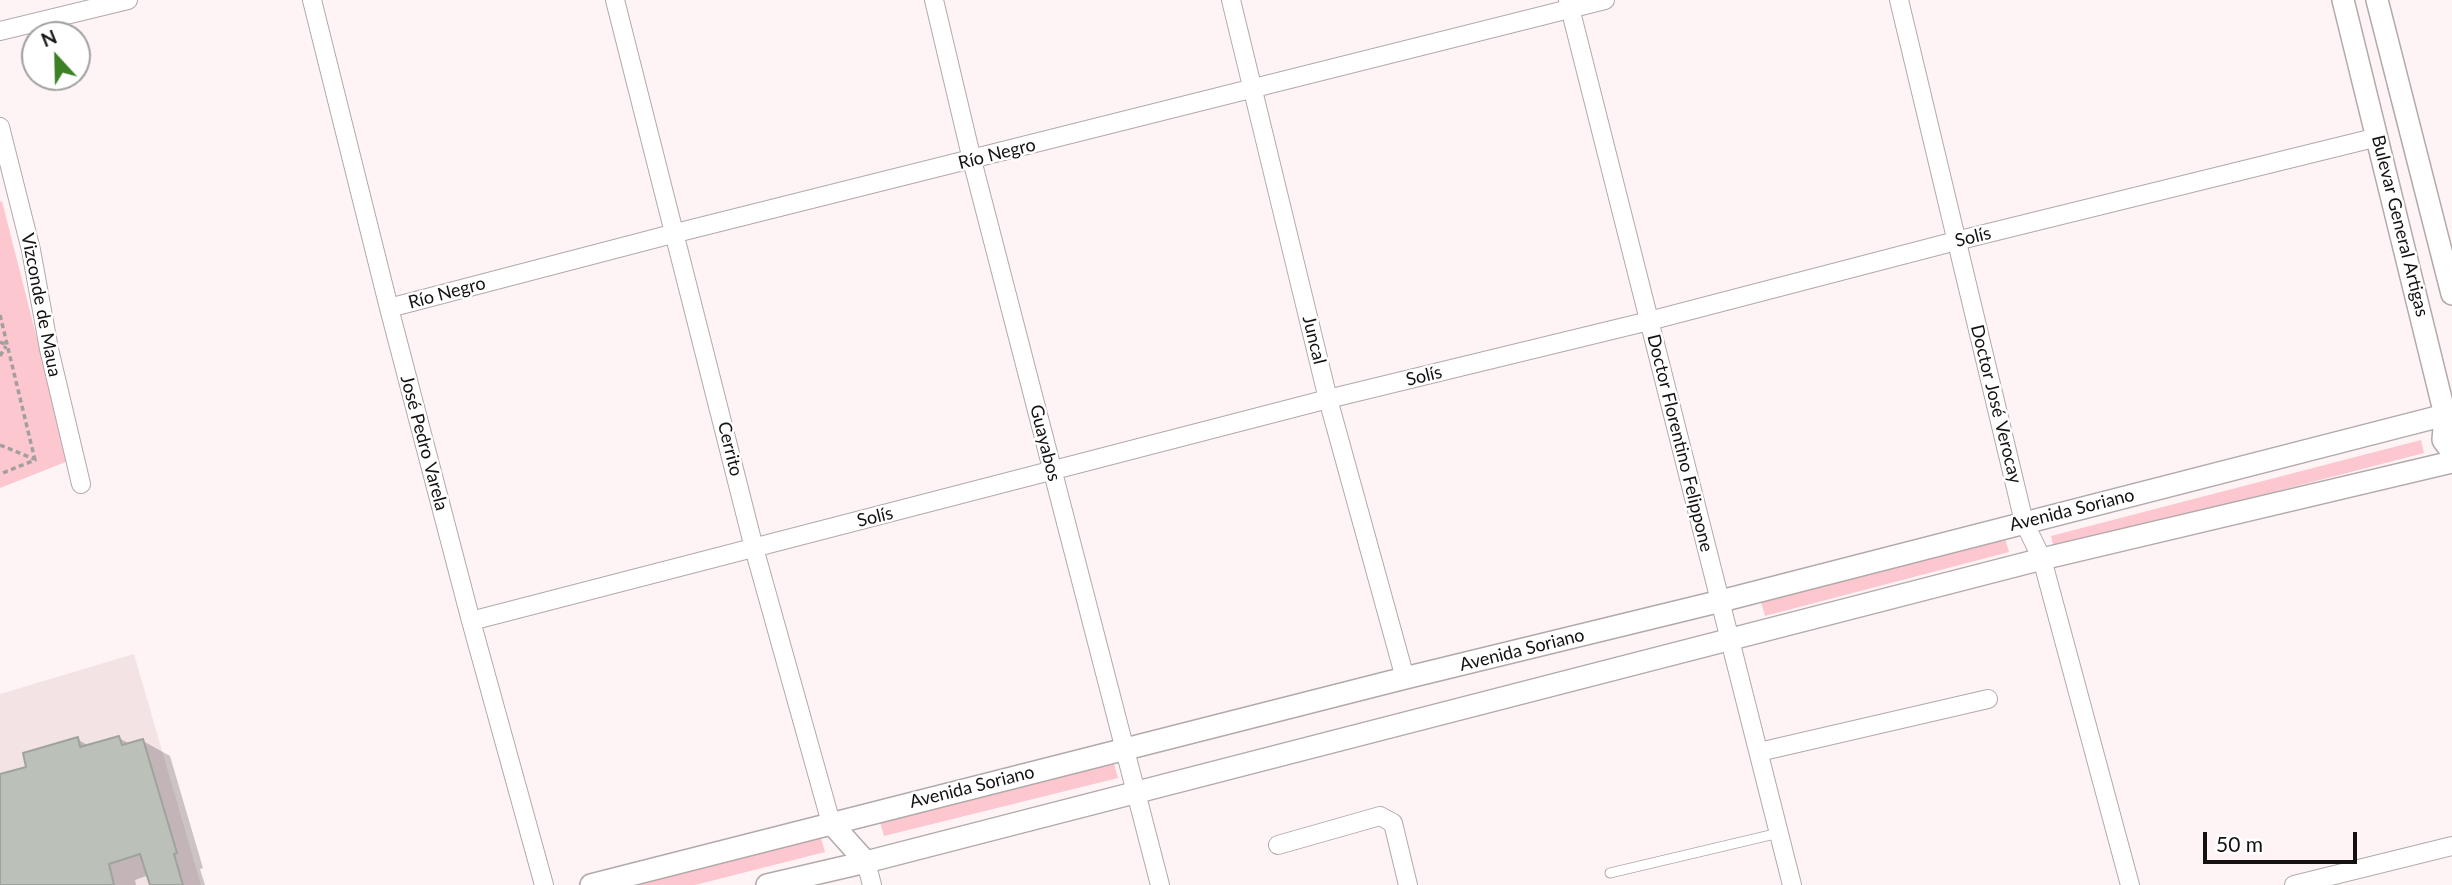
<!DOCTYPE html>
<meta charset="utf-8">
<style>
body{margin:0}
#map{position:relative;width:2452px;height:885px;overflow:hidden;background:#fef4f6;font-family:Lato,sans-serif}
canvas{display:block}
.north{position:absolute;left:21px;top:21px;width:70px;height:70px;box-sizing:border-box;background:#fff;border:2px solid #a1a0a0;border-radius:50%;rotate:338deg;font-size:19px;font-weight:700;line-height:28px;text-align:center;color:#141111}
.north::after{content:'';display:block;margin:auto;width:24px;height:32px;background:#3c8125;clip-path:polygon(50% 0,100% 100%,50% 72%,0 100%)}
.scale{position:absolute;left:2203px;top:832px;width:154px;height:32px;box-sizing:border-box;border:4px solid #141111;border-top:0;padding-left:9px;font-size:21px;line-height:24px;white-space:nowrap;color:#141111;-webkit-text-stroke:5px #fff;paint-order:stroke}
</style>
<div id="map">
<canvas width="2452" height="885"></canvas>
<div class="north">N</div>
<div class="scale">50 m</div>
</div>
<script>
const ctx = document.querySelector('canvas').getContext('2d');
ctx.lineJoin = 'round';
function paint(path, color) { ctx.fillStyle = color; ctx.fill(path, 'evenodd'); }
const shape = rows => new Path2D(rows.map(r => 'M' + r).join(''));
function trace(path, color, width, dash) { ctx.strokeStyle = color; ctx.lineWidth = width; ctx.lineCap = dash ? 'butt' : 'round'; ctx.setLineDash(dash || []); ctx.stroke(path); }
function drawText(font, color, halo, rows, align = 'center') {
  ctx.font = font + ' Lato,sans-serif'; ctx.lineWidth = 5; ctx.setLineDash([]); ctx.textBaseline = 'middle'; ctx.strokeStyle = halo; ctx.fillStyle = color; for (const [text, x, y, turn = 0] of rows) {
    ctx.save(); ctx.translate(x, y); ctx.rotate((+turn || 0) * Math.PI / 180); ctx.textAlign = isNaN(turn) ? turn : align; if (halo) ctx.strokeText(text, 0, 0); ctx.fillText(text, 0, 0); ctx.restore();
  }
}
const built = shape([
 [134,654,201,885,0,885,0,694]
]);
const green = shape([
 [2,201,68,461,0,488,0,202],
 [2421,440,2424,453,2054,549,2051,536],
 [2005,538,2009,552,1765,616,1761,602],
 [1114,764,1118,778,884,836,880,822],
 [821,838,825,852,695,885,634,885]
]);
const shadow = shape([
 [119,738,130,744,143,741,170,756,203,868,200,869,205,885,152,885,149,875,135,880,136,885,0,885,0,776,29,768,77,739,89,746]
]);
const building = shape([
 [119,736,122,745,143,739,177,853,174,854,183,885,150,885,140,854,109,864,114,885,0,885,0,774,26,767,23,753,78,737,80,747,119,736]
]);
const path = shape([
 [0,315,35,460,0,474],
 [0,342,7,345],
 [0,356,6,346],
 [0,445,34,459]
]);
const service = shape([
 [1610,873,1779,833]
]);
const minor = shape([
 [312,0,389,308,471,621,544,885],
 [615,0,754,548,831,823],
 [934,0,972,160,1160,885],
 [1231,0,1328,399,1405,678],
 [1568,0,1792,885],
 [1899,0,2024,522,2042,559,2130,885],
 [0,31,128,0],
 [0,127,31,250,49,349,81,484],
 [389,308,676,233,1605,0],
 [471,621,1328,399,1649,321,1956,241,2378,137],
 [1759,752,1988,699],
 [1278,845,1380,816,1393,823,1408,885],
 [866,862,872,885],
 [2294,885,2452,846]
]);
const tertiary = shape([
 [2343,0,2445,415,2443,440,2452,452],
 [2377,0,2452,294],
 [831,823,866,862],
 [591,885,1405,678,1721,601,2445,415,2452,411],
 [767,885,866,862,2042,559,2452,462]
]);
const streetNames = [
 ["Río Negro",997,154,-14],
 ["Bulevar General Artigas",2400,226,76],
 ["Solís",1973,237,-14],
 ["Río Negro",447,293,-15],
 ["Vizconde de Maua",41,305,79],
 ["Juncal",1314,340,76],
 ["Solís",1424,376,-14],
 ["Doctor José Verocay",1996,404,76],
 ["José Pedro Varela",424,443,75],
 ["Guayabos",1045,443,76],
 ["Doctor Florentino Felippone",1680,443,76],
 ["Cerrito",730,449,76],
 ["Avenida Soriano",2072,510,-14],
 ["Solís",875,517,-14],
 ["Avenida Soriano",1522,650,-14],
 ["Avenida Soriano",972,787,-14]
];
paint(built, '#f4e3e5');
paint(green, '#fcc7cf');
paint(shadow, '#0003');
paint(building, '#bbc0b9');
trace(building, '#9ea39d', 2);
trace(service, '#b2a9aa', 11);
trace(minor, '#b2a9aa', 20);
trace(tertiary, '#b2a9aa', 24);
trace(path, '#a59e9f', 3.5, [5, 3.5]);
trace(service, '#fff', 9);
trace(minor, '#fff', 18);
trace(tertiary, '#fff', 21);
drawText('18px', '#141111', '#fff', streetNames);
</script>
